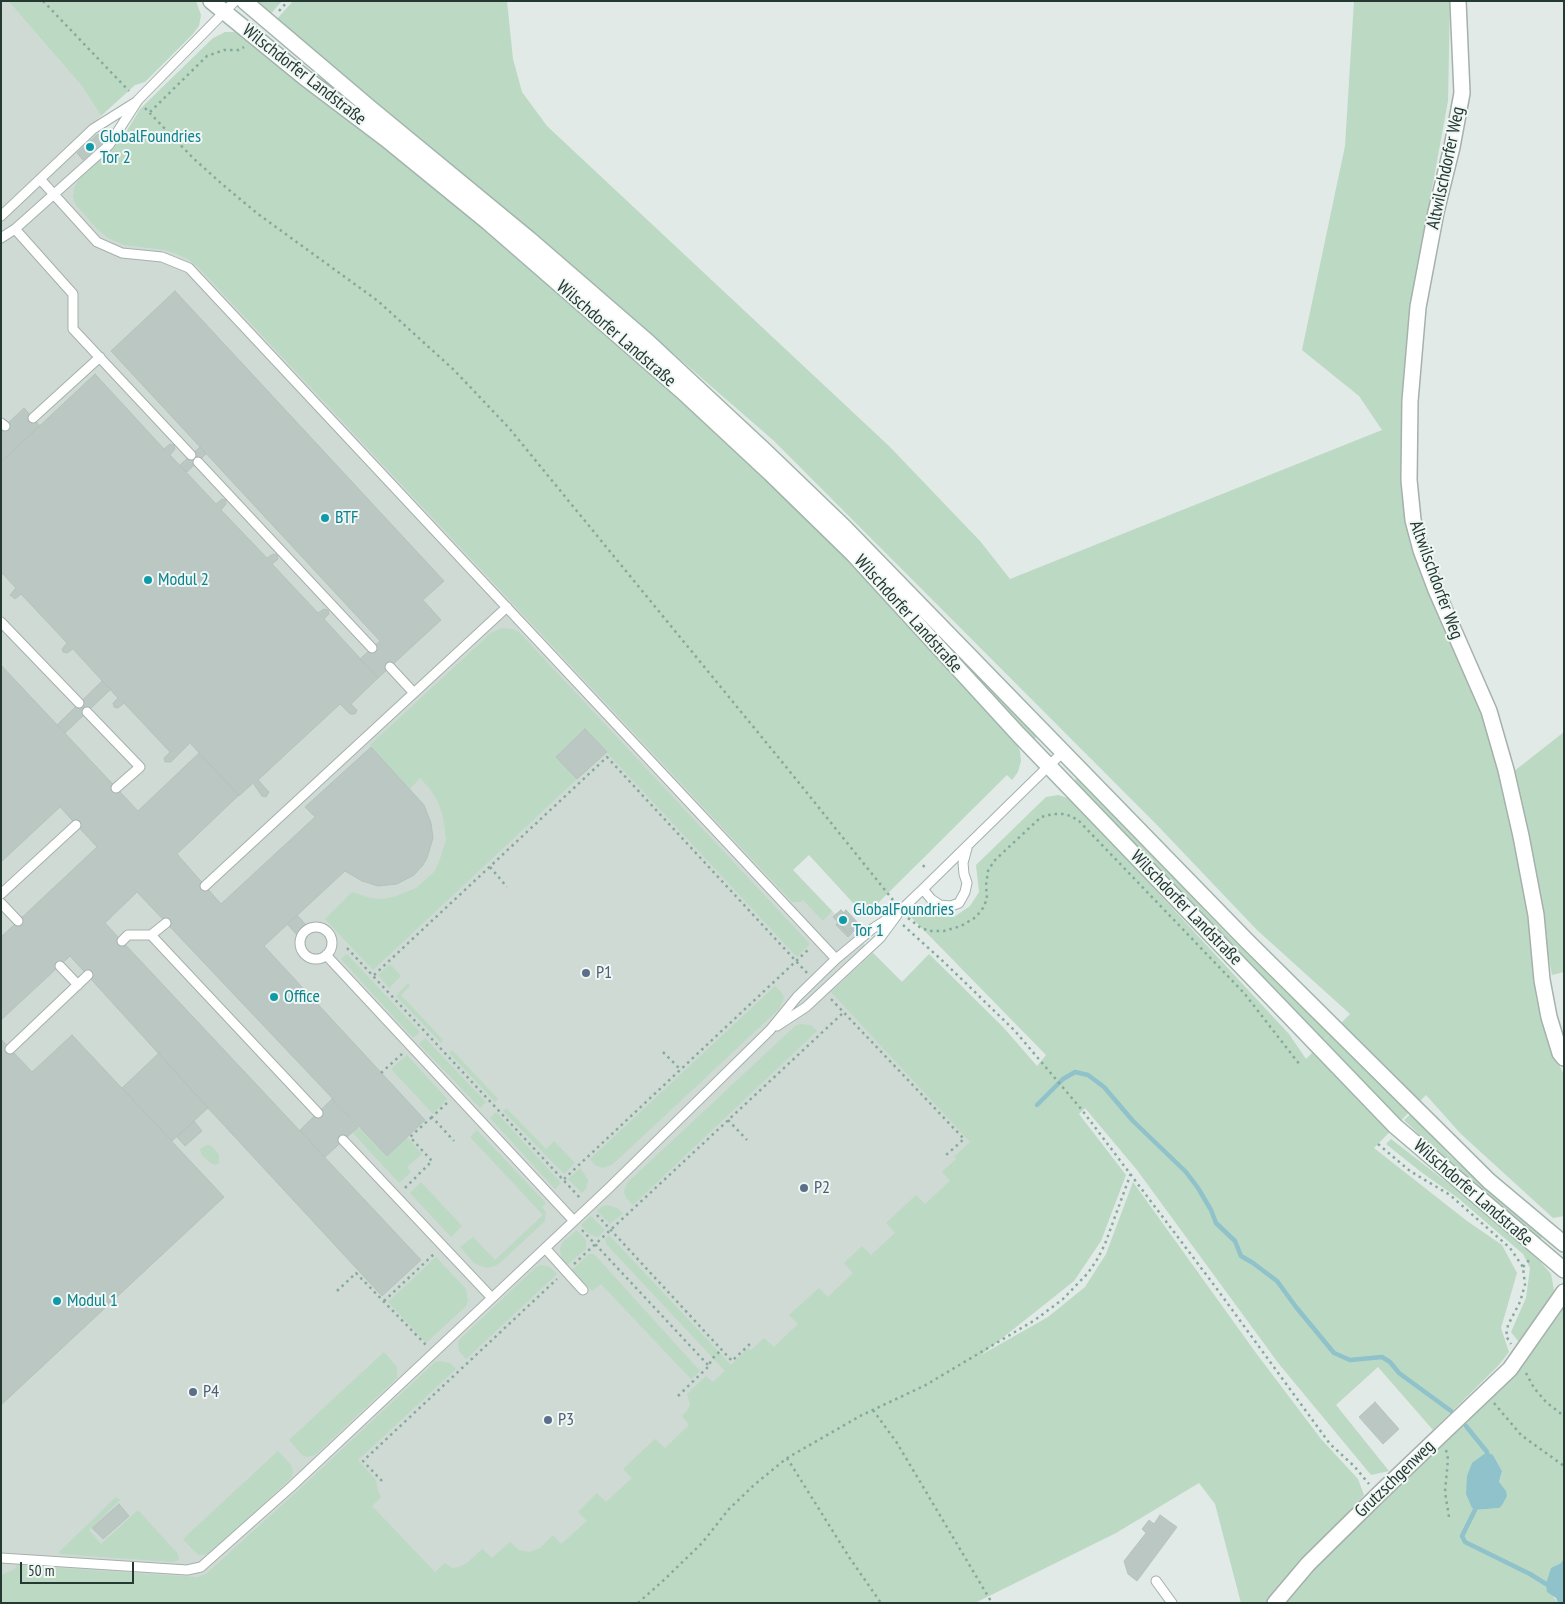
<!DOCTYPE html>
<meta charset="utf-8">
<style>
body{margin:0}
#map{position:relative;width:1565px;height:1604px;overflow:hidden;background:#e1eae6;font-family:"PT Sans Narrow",sans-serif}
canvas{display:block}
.frame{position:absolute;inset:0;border:2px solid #243932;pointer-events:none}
.scale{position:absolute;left:20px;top:1562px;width:114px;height:22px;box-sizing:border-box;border:2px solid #243932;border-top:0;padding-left:6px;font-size:15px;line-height:18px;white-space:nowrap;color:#243932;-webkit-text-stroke:4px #f1f7f4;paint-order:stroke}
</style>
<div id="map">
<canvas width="1565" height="1604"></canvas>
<div class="frame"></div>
<div class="scale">50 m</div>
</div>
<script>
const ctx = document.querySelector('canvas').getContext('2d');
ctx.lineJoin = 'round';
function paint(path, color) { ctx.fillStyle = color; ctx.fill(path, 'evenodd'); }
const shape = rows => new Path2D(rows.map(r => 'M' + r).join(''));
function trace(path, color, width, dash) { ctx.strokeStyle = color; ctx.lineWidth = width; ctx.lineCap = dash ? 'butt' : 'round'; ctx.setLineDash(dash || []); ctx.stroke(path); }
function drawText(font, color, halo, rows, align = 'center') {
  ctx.font = font + ' "PT Sans Narrow",sans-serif'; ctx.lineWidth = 4; ctx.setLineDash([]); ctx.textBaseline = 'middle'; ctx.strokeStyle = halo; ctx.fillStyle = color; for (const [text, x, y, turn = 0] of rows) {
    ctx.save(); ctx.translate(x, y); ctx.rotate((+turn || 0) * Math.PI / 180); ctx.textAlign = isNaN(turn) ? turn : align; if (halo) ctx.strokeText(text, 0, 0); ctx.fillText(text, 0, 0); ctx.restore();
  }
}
const built = shape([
 [1,1,8,1,81,85,101,116,90,127,112,149,122,139,788,865,835,914,841,910,856,925,851,931,902,982,920,964,1050,1138,657,1505,470,1603,1,1603]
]);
const green = shape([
 [8,1,196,1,201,15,199,26,192,35,145,82,135,85,101,116,81,85],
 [251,1,282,1,268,17],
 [293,1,507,1,513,59,522,92,547,126,889,446,980,541,1010,579,1382,430,1359,396,1302,350,1345,146,1354,1,1450,1,1448,101,1411,303,1401,423,1401,453,1404,490,1483,713,1503,781,1531,926,1536,997,1548,1043,1564,1075,1564,1216,1553,1218,1461,1134,1426,1095,1374,1148,1467,1221,1502,1245,1517,1273,1501,1328,1509,1352,1498,1366,1433,1430,1378,1367,1336,1405,1389,1471,1371,1475,1279,1364,1137,1170,1085,1108,1079,1114,1126,1175,1101,1241,1074,1281,981,1355,1048,1317,1085,1287,1106,1254,1133,1182,1256,1353,1321,1439,1358,1479,1364,1495,1265,1603,1241,1603,1215,1504,1199,1483,1116,1533,975,1603,1,1603,1,1575,15,1569,16,1565,197,1577,206,1574,304,1485,435,1362,440,1361,450,1363,456,1369,358,1460,376,1480,378,1491,381,1497,372,1506,435,1572,445,1563,452,1568,459,1567,467,1563,482,1549,492,1558,510,1542,519,1550,529,1552,540,1548,553,1535,561,1544,587,1521,578,1512,597,1493,606,1502,632,1478,623,1469,655,1439,665,1448,689,1425,682,1416,687,1411,690,1404,687,1394,706,1376,713,1382,725,1371,607,1245,605,1239,609,1235,731,1365,748,1348,751,1350,764,1338,774,1347,798,1324,789,1315,819,1288,828,1297,853,1273,844,1263,862,1246,871,1255,895,1233,886,1223,916,1195,925,1204,950,1181,942,1172,956,1159,954,1157,970,1142,831,992,873,953,902,982,929,954,1003,1027,1037,1066,1046,1055,910,916,924,905,938,914,954,917,970,906,979,892,976,865,1046,797,1058,795,1071,799,1289,1034,1306,1059,1350,1014,1257,930,1157,825,773,440,537,235,276,20],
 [225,32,234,32,241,35,394,151,530,264,717,430,832,544,1017,745,1020,751,1021,761,1018,772,1012,780,1007,775,865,916,809,855,793,870,832,911,823,921,803,900,801,902,792,902,199,268,188,259,176,254,165,250,124,245,108,238,97,229,76,205,73,197,74,188,79,179,122,139,140,109,213,38],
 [501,628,513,629,519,632,810,944,797,957,585,729,556,757,577,779,373,970,325,919,352,892,371,898,383,899,396,896,416,888,434,872,439,862,446,840,443,816,438,802,430,789,420,778,410,789,370,745,491,633],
 [988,687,1035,734,1036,738,1033,738,987,691],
 [1564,732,1564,972,1552,975,1513,772],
 [1079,778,1224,931,1292,998,1330,1034,1324,1040,1075,782,1076,779],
 [347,954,420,1032,413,1038,341,959],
 [390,964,401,976,389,988,378,975],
 [408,983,410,986,401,995,443,1040,441,1043,396,996],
 [775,986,782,993,784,998,779,1009,612,1165,602,1168,595,1165,590,1159],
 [800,1024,811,1025,817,1031,633,1205,626,1198,624,1191,627,1183,795,1026],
 [425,1038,486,1102,480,1108,419,1044],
 [452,1050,498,1099,495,1102,449,1053],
 [407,1055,447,1099,433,1114,391,1069],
 [506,1108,546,1149,554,1141,575,1163,564,1174,503,1111],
 [496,1112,561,1183,555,1189,490,1118],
 [1411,1114,1450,1156,1542,1237,1539,1241,1431,1146,1404,1120],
 [358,1127,386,1156,407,1137,422,1154,407,1167,411,1172,399,1183,352,1132],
 [477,1130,546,1203,542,1207,546,1212,545,1221,500,1263,495,1266,486,1268,474,1263,460,1247,473,1237,495,1260,543,1215,470,1137],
 [1391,1139,1484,1211,1539,1260,1551,1274,1554,1290,1545,1307,1519,1342,1511,1332,1526,1298,1530,1268,1523,1254,1458,1198,1421,1172,1386,1144],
 [206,1145,210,1145,219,1154,219,1163,215,1165,210,1163,201,1154,200,1149],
 [580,1168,588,1180,586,1189,582,1193,568,1179],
 [421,1182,462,1226,451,1237,410,1193],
 [607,1205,617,1208,623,1213,610,1224,597,1211,601,1207],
 [591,1216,605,1230,598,1237,589,1234,581,1225],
 [577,1230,586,1240,586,1249,567,1265,561,1258,560,1248,563,1242],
 [589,1254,594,1254,700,1371,691,1379,601,1284,592,1291,572,1270],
 [436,1257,466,1289,468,1301,466,1306,426,1343,388,1302],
 [541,1265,550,1267,557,1274,466,1359,459,1351,458,1342,461,1338,536,1267],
 [1564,1306,1564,1558,1561,1563,1555,1566,1553,1596,1558,1603,1283,1603,1313,1568,1452,1436,1517,1371],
 [1493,1455,1502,1471,1499,1482,1499,1508,1475,1510,1472,1508],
 [384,1352,397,1367,397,1378,315,1455,307,1457,302,1455,289,1440],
 [278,1451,292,1466,293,1473,291,1478,210,1554,199,1555,194,1551,183,1539],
 [116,1497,120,1500,89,1530,101,1544,138,1510,178,1554,179,1560,173,1562,60,1554,59,1552]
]);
const water = shape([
 [1487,1452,1493,1455,1502,1471,1499,1482,1506,1491,1507,1496,1502,1505,1499,1508,1475,1510,1472,1508,1466,1494,1467,1476,1472,1463],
 [1564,1558,1564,1603,1558,1603,1556,1598,1547,1592,1546,1584,1551,1568,1561,1563]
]);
const stream = shape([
 [1037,1105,1063,1079,1075,1072,1088,1075,1104,1087,1133,1121,1186,1172,1198,1188,1211,1210,1216,1223,1235,1241,1241,1256,1253,1263,1277,1281,1296,1307,1334,1353,1350,1360,1382,1357,1390,1362,1399,1373,1451,1411],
 [1466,1426,1487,1452],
 [1475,1510,1462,1536,1465,1542,1530,1574,1546,1584]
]);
const building = shape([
 [98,134,104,141,83,160,77,153,98,134],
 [175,291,444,581,423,600,441,620,378,678,360,659,380,641,111,351,175,291],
 [95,374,164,449,170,444,174,445,175,449,170,455,216,504,222,499,226,500,226,504,221,510,267,558,273,554,277,555,278,559,272,564,318,613,324,609,328,610,329,614,324,619,378,678,351,704,357,710,355,714,350,714,340,704,258,780,269,792,266,797,262,796,253,783,239,796,190,743,171,762,165,762,164,758,170,752,124,703,118,708,114,707,113,703,118,698,73,649,67,653,63,652,62,649,67,643,21,594,15,599,10,595,16,588,1,572,1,462,95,374],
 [24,408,40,426,1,462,1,430,24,408],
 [200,447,206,454,187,472,180,465,200,447],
 [1,665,138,811,199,753,239,795,177,854,221,904,315,817,305,807,371,747,424,805,431,823,433,838,427,858,423,865,414,875,397,884,378,886,362,881,345,871,264,946,425,1120,387,1156,137,892,105,923,421,1260,382,1296,208,1108,70,956,1,1020,1,937,97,847,60,807,1,862,1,665],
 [102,681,111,689,65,733,57,725,102,681],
 [585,729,607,752,577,779,556,757,585,729],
 [841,910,856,925,848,933,833,917,841,910],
 [846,910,860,925,848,937,836,925,838,922,848,933,856,925,844,912,846,910],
 [297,915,307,926,297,935,287,924,297,915],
 [72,1035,224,1197,1,1405,1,1039,32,1072,72,1035],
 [159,1053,208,1108,172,1141,122,1088,159,1053],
 [332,1099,358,1127,325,1157,300,1130,332,1099],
 [194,1121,202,1131,185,1146,177,1137,194,1121],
 [1375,1402,1399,1429,1383,1444,1359,1417,1375,1402],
 [119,1504,129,1516,103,1539,92,1528,119,1504],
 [1160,1515,1177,1527,1137,1581,1128,1574,1124,1561,1146,1533,1142,1529,1149,1520,1154,1524,1160,1515]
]);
const path = shape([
 [43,1,129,91],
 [279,11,288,1],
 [145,108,193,158,222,184,258,214,378,301,454,370,509,428,787,768,893,900],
 [150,112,207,56,224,50,239,50,244,47],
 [923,865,925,868],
 [490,867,507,887],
 [908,918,921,928,930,931,944,931,961,926,976,917,983,908,987,899,986,885,988,871,994,861,1041,817,1053,814,1063,814,1071,816,1079,821,1244,993,1300,1065],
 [903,925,945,963,1015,1031,1082,1110,1217,1289,1330,1444,1354,1466,1369,1484],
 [347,948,581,1199],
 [374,975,607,757,807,973],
 [831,999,964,1139,945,1156],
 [663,1052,681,1070],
 [381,1073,403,1053],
 [447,1103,432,1117,454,1141],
 [728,1120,747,1140],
 [1378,1144,1410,1171,1450,1195,1510,1248,1523,1267,1525,1285,1520,1302,1508,1325,1506,1336,1511,1344],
 [564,1179,810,948],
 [405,1188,432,1161,410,1137,432,1117],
 [597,1215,732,1361,752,1342],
 [582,1230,709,1366],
 [574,1264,844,1012],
 [1523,1267,1530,1259],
 [337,1291,356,1273,426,1345],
 [384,1301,434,1254],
 [1526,1373,1534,1388,1546,1402,1564,1416],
 [678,1396,709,1366,711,1360,721,1350],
 [1494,1403,1521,1435,1564,1466],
 [873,1410,897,1443,992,1603],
 [1446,1450,1448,1459,1445,1492,1449,1517],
 [787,1458,849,1557,881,1603],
 [382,1481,363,1461,557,1279],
 [638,1603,665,1579,702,1543,729,1509,754,1485,787,1458,862,1415,924,1386,1035,1320,1063,1299,1088,1273,1098,1258,1105,1244,1131,1173]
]);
const service = shape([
 [40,179,97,242,122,253,162,257,189,268,836,959],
 [1,216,93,129,136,102],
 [15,229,73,294,73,329,191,455],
 [1,238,15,229,109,145,138,100,235,1],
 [33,418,100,357],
 [1,423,5,426],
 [198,462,372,648],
 [1,622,79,703],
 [390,667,414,693],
 [87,712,140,767,116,788],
 [205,886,507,607],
 [923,889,931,899,940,905,951,906,959,903,965,892,967,883,964,874,963,863,967,848],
 [1,894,76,825],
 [1,903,18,921],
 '300 943a16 16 0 1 1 32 0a16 16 0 1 1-32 0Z',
 [151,935,318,1113],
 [122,941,128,935,151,935,166,923],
 [326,955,574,1221],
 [60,966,78,985],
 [777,1026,806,1007,880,938,897,915],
 [10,1049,88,975],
 [343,1140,492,1298],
 [545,1248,583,1290],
 [1,1558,187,1570,201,1567,291,1487,609,1188,770,1030,797,997,836,959,872,929,901,910,923,889,1064,751],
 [1156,1581,1172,1603]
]);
const minor = shape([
 [1458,1,1462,93,1452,147,1436,212,1418,307,1410,401,1409,480,1413,520,1421,550,1436,590,1489,711,1506,770,1521,836,1536,915,1542,980,1549,1017,1560,1053,1564,1058],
 [1275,1603,1308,1564,1380,1493,1510,1369,1564,1292]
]);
const secondary = shape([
 [211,1,304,77,386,139,489,223,682,391,770,473,853,554,1018,734,1395,1126,1564,1270],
 [244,1,370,108,529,239,648,342,765,451,845,528,1246,940,1489,1181,1564,1244]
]);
const markers = [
 [90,147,5,"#0f9aa8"],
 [325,518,5,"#0f9aa8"],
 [148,580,5,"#0f9aa8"],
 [843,920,5,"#0f9aa8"],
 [586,973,5,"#5c6f8a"],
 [274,997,5,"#0f9aa8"],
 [804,1188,5,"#5c6f8a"],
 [57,1301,5,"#0f9aa8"],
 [193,1392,5,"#5c6f8a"],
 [548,1420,5,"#5c6f8a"]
];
const streetNames = [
 ["Wilschdorfer Landstraße",304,75,38],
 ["Altwilschdorfer Weg",1446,168,-78],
 ["Wilschdorfer Landstraße",616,334,41],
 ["Altwilschdorfer Weg",1436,580,70],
 ["Wilschdorfer Landstraße",908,614,48],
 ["Wilschdorfer Landstraße",1186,908,46],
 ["Wilschdorfer Landstraße",1473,1193,41],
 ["Grutzschgenweg",1395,1479,-44]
];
const cultureNames = [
 ["GlobalFoundries",100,137],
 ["Tor 2",100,158],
 ["BTF",335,518],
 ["Modul 2",158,580],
 ["GlobalFoundries",853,910],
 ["Tor 1",853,931],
 ["Office",284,997],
 ["Modul 1",67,1301]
];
const serviceNames = [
 ["P1",596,973],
 ["P2",814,1188],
 ["P4",203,1392],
 ["P3",558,1420]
];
paint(built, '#d0dad5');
paint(green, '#bcd9c3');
paint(water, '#8fc2ca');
trace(stream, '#8fc2ca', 4.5);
paint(building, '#bac7c2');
trace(building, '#b5c3bc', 1);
trace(service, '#a5b1ac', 11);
trace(minor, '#a5b1ac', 18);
trace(secondary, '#a2b5ad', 18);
trace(path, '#85aa9d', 2.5, [2.5, 4]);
trace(service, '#fff', 9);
trace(minor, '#fff', 15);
trace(secondary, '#fff', 15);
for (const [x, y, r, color] of markers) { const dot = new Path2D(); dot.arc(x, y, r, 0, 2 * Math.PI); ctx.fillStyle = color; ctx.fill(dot); trace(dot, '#f1f7f4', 2); }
drawText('18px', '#243932', '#f1f7f4', streetNames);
drawText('18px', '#0d838f', '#f1f7f4', cultureNames, 'left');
drawText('18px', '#4e5e75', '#f1f7f4', serviceNames, 'left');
</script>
